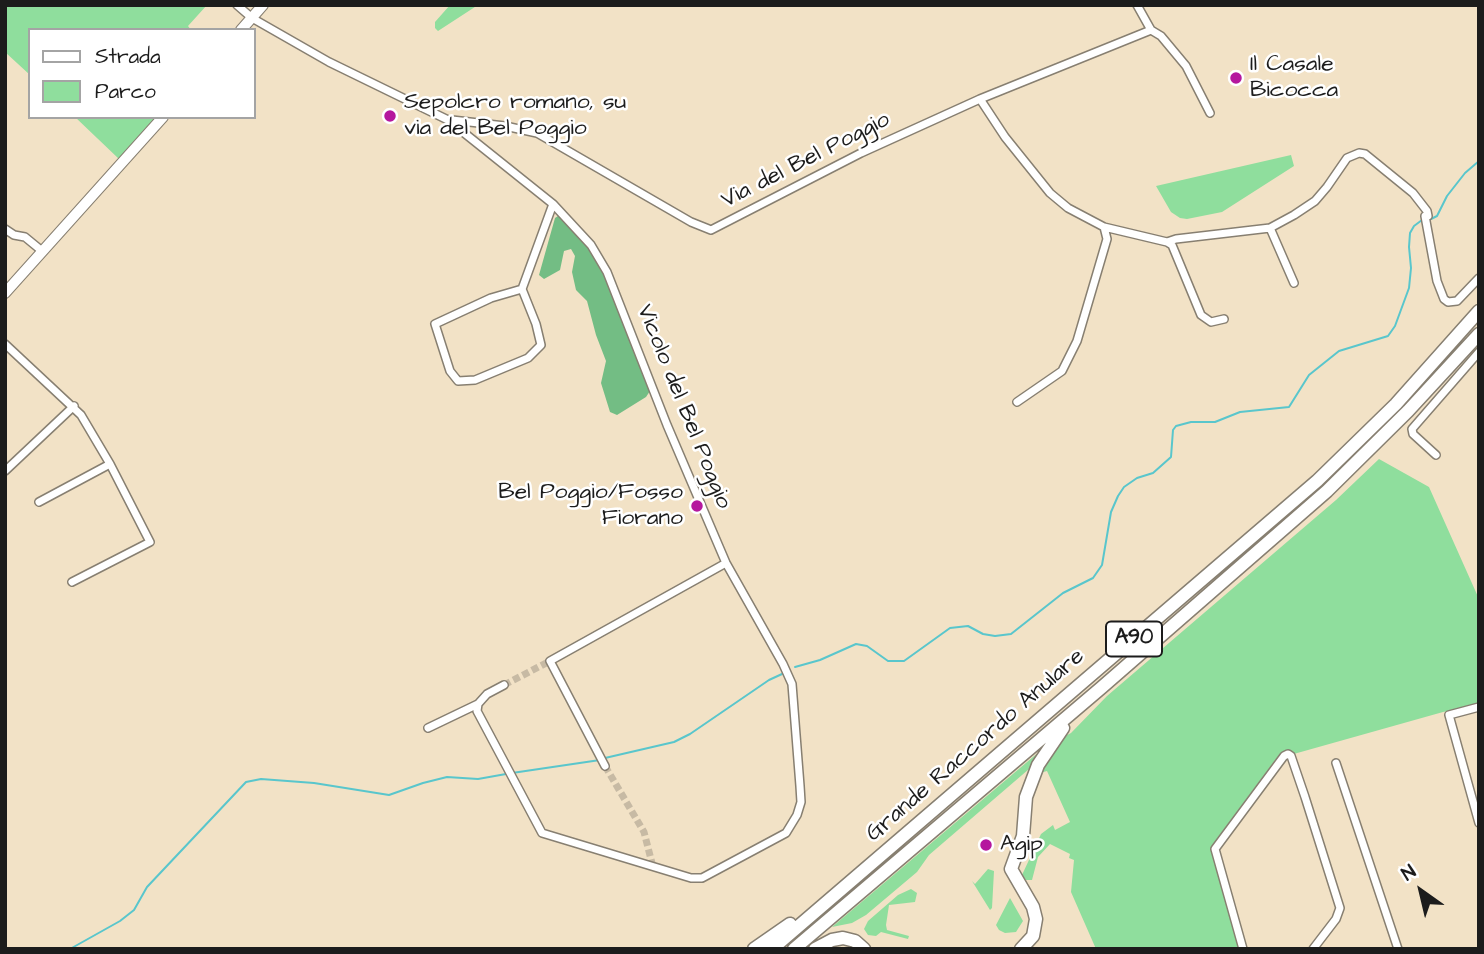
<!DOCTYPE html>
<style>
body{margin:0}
#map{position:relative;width:1484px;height:954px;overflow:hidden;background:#f2e2c6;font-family:"Architects Daughter",sans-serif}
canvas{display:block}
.frame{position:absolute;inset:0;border:7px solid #1c1c1c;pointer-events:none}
.legend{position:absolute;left:28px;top:28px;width:228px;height:91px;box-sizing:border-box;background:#fff;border:2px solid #a4a4a4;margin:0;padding:9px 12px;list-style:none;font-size:21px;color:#1c1c1c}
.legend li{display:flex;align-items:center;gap:14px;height:35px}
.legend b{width:35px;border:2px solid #a4a4a4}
.north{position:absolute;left:1386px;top:856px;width:70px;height:70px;-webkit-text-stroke:5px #fff;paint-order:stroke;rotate:326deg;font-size:19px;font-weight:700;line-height:28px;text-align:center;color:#1c1c1c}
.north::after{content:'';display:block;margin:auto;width:24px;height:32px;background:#1c1c1c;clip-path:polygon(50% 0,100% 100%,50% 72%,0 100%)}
</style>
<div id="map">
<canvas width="1484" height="954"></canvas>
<div class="frame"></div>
<ul class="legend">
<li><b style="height:9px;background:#fff"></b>Strada</li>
<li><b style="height:19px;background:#8fde9d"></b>Parco</li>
</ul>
<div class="north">N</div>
</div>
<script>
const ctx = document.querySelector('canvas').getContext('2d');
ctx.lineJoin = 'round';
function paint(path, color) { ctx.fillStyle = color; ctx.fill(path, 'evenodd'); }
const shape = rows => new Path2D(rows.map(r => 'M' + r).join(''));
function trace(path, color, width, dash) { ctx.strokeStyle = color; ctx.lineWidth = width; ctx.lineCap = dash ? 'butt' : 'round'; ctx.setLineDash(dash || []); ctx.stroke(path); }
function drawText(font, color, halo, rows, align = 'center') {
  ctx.font = font + ' "Architects Daughter",sans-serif'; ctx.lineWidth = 5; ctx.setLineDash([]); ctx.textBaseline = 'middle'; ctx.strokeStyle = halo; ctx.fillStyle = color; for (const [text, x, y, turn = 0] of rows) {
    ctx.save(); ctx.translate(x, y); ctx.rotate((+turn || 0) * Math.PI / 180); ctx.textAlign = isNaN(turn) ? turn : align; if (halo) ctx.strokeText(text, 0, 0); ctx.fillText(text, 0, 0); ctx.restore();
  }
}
const green = shape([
 [5,5,207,5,188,26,191,30,30,30,30,75,5,52],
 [450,5,478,5,438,31,435,28,435,22],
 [75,117,157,117,119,159],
 [1291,155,1294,166,1222,212,1187,219,1180,218,1171,212,1156,186],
 [1379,459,1429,487,1479,599,1479,705,1443,712,1276,759,1211,847,1240,949,1096,949,1071,892,1074,860,1069,858,1070,854,1050,844,1038,857,1032,880,1026,880,1022,875,1041,834,1053,825,1055,830,1070,822,1047,771,1040,773,1052,743,1071,733,1107,696,1336,500],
 [1046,746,1036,763,929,855,917,872,866,915,852,923,832,927],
 [988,869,994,871,992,908,990,910,972,881,975,884],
 [911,889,917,893,915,902,889,905,886,925,887,930,909,936,908,939,881,932,876,936,868,935,864,929,868,921,898,895],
 [1010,898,1023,921,1016,932,1005,933,999,930,996,925]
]);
const forest = shape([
 [558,216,563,218,585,242,607,279,650,391,646,397,617,415,610,412,601,383,606,361,596,335,587,301,576,290,572,272,575,256,571,249,564,251,560,270,544,279,539,275,555,218]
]);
const stream = shape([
 [1431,219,1437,216,1447,196,1465,173,1479,161],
 [795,667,820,660,856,644,867,646,888,661,904,661,950,628,968,626,983,634,995,636,1011,634,1063,593,1093,578,1102,565,1111,512,1118,496,1124,487,1137,478,1153,473,1171,457,1173,430,1176,426,1191,422,1215,422,1240,412,1289,407,1309,375,1339,351,1388,336,1395,326,1409,288,1411,268,1409,247,1410,233,1414,226,1422,220],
 [605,758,674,742,690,734,769,680,782,674],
 [512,773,600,760],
 [70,949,120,921,134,910,147,887,246,782,261,779,314,783,389,795,423,783,447,777,478,779,506,774]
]);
const streetTunnel = shape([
 [504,685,550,661],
 [605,766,644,832,653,867]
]);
const street = shape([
 [237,5,252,18,329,62,448,120,553,204,591,245,607,272,667,425,726,563,783,664,792,684,800,786,801,802,797,815,786,833,702,878,691,878,542,833,477,711,478,704],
 [1137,5,1151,30],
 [980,99,1151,30,1161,36,1186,66,1210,113],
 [452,120,505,126,537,133,691,222,711,230,861,153,980,99,1005,137,1050,193,1068,208,1104,227],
 [1270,228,1294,283],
 [5,229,14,235,25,237,42,251],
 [1167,242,1172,245,1201,315,1211,322,1224,319],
 [522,289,491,298,435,324,450,371,458,381,475,380,528,358,541,345,536,324,522,289,553,204],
 [5,344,81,415,110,464,150,542,72,582],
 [1017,402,1062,371,1077,341,1107,239,1104,227,1167,242,1176,239,1270,228,1294,215,1315,201,1327,187,1347,158,1359,153,1365,154,1413,193,1427,211,1428,216,1425,216,1437,281,1444,299,1448,302,1457,301,1479,278],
 [1436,455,1413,434,1412,429,1479,352],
 [5,471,74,406],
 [39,502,110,464],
 [1479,707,1449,715,1479,823],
 [428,728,478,704,487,694,504,685],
 [1336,763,1398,949],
 [605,766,550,661,726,563],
 [1243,949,1215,849,1284,756,1288,754,1291,756,1305,797,1340,908,1336,919,1313,949]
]);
const secondary = shape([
 [241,30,263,5],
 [5,293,163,117]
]);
const highway = shape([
 [754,949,790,924],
 [772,949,1317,481,1396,404,1479,311],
 [794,949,1101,688,1327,491,1408,411,1479,334],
 [815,949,832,940,843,938,855,941,864,949],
 [1021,949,1033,936,1036,919,1033,907,1011,869,1023,836,1026,797,1038,765,1063,728]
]);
const markers = [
 [1236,78,7,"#b5179e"],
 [390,116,7,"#b5179e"],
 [697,506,7,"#b5179e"],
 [986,845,7,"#b5179e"]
];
const shields = [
 [1134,639,56]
];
const shieldNames = [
 ["A90",1134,639]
];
const poiNames = [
 ["Il Casale",1250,65],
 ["Bicocca",1250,91],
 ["Sepolcro romano, su",404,103],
 ["via del Bel Poggio",404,129],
 ["Bel Poggio/Fosso",683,493,"right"],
 ["Fiorano",683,519,"right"],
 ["Agip",1000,845]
];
const streetNames = [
 ["Via del Bel Poggio",806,161,-27],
 ["Vicolo del Bel Poggio",683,407,68],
 ["Grande Raccordo Anulare",976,746,-41]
];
paint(green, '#8fde9d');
paint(forest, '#73bd84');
trace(stream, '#59c6cc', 2);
trace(streetTunnel, '#c7baa4', 7, [7, 3.5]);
trace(street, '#877f71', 10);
trace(secondary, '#877f71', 12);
trace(highway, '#877f71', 15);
trace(street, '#fff', 7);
trace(secondary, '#fff', 10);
trace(highway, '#fff', 12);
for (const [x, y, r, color] of markers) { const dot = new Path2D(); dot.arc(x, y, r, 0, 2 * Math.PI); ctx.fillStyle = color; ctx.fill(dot); trace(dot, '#fff', 2.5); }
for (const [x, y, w] of shields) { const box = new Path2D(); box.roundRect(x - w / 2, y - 17.5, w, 35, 5); ctx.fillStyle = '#fff'; ctx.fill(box); trace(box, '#1c1c1c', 2); }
drawText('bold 21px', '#1c1c1c', null, shieldNames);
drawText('23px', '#1c1c1c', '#fff', poiNames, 'left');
drawText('23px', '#1c1c1c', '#fff', streetNames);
</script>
